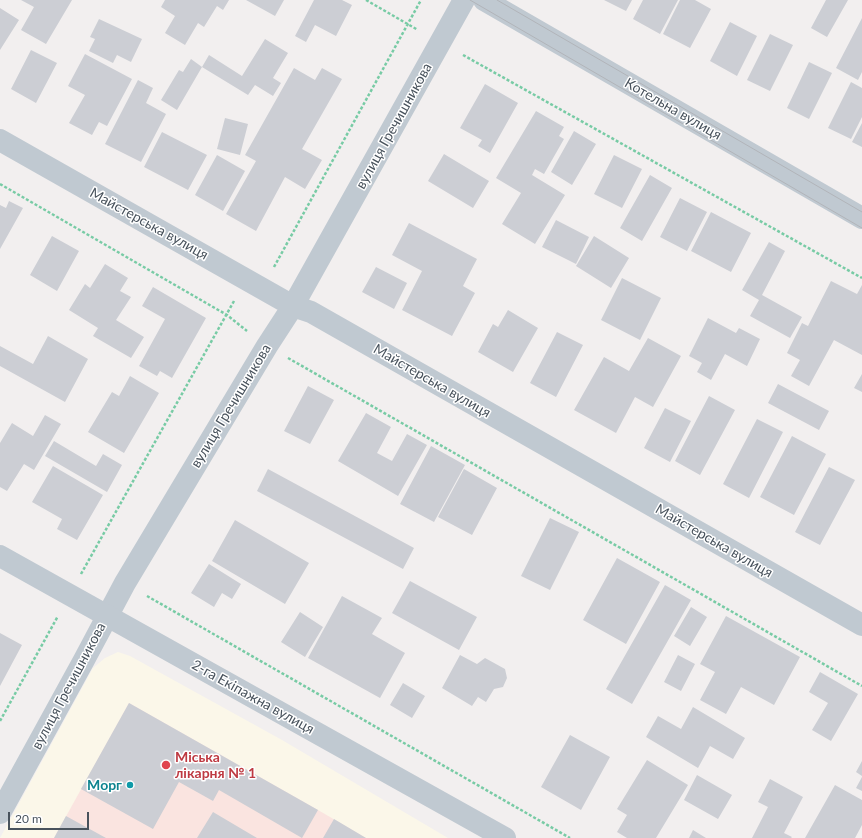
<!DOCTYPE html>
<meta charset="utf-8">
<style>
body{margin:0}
#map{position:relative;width:862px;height:838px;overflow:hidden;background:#f2efef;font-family:Lato,sans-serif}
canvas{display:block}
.scale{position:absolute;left:8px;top:812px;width:81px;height:18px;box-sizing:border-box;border:2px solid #48525c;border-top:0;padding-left:5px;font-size:12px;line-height:14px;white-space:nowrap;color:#48525c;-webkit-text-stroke:3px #fff;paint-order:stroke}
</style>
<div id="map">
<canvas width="862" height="838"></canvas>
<div class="scale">20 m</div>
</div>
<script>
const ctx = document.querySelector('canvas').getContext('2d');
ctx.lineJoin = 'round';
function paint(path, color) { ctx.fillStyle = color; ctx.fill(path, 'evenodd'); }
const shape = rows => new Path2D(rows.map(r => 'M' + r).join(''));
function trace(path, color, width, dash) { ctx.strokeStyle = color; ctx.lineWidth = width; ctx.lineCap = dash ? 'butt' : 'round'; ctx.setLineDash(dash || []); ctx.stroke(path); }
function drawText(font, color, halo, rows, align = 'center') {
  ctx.font = font + ' Lato,sans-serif'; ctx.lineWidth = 3; ctx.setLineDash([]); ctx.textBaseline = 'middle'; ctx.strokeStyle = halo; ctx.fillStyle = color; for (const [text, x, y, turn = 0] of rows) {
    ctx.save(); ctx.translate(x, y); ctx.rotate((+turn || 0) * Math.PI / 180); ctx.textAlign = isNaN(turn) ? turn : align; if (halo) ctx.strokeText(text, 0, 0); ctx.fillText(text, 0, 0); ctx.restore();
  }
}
const commercial = shape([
 [118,652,130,656,282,740,448,838,0,838,93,668,105,658]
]);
const medical = shape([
 [129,703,318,810,366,838,54,838]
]);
const building = shape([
 [21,0,72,0,46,44,21,30,34,7],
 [165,0,229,0,223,10,217,6,204,27,198,23,185,45,165,33,175,16,161,7],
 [246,0,284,0,275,16],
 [314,0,342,0,352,5,336,36,315,25,306,42,295,36],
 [604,0,632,0,626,11],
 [643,0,678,0,660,34,633,19],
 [680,0,695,0,711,9,690,48,663,34],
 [826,0,848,0,827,37,811,28],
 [0,8,19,20,0,50],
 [862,18,862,72,858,80,836,68],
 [99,19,142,39,131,62,117,55,113,63,89,51,95,39,90,37],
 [730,22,757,36,737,76,710,61],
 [770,34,793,45,770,91,747,80],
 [265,39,288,53,273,78,281,83,273,96,255,85,248,95,202,67,209,55,242,76],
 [31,50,57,63,36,103,11,89],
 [85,54,132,79,107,126,99,122,92,135,69,123,85,95,68,86],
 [191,59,202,67,177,110,161,100,179,70,183,72],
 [809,62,832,73,809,119,787,108],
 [294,68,315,80,322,68,342,79,302,149,322,160,305,189,285,177,256,231,226,214,256,161,245,155],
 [138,80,153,88,146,103,166,114,141,162,105,144],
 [851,82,862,88,862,117,851,139,828,128],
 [485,84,518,103,490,153,478,146,482,140,460,128],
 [536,111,564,127,559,136,564,139,544,174,535,169,532,175,565,195,535,244,502,224,521,193,496,178],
 [225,118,248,124,240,155,217,149],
 [862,123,862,147,852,142],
 [574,131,596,144,572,185,551,172],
 [162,132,207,155,188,190,144,167],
 [444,154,489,181,473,208,428,181],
 [217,155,245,171,223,211,195,195],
 [614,155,642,169,622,208,594,194],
 [650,175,672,188,642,241,620,228],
 [680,198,707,212,687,251,660,237],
 [9,201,23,208,0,249,0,205,6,208],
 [711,212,751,233,731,272,691,251],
 [556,220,589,237,576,264,542,247],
 [409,223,477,259,463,286,475,293,452,336,402,310,422,271,392,255],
 [52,236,79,251,57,291,30,275],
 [594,236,629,258,611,288,576,266],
 [769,242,785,251,762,295,802,317,790,338,750,316,759,300,742,290],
 [105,264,128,278,120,291,131,297,116,320,144,337,131,358,93,336,98,328,69,310,85,284,90,288],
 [376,267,407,283,394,309,362,292],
 [622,278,661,298,640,340,601,320],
 [831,281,857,294,862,285,862,355,834,340,809,386,791,376,800,360,787,353,802,323,808,326],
 [153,287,206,318,172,378,160,371,157,376,139,366,165,319,142,306],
 [508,310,538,328,513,372,478,352,493,324,498,327],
 [708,318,736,333,739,328,760,339,747,366,725,354,711,380,697,372,702,363,689,356],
 [557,332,583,345,556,397,530,383],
 [48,336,88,359,65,402,0,366,0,346,33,364],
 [648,338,681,356,653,407,635,397,616,433,574,410,604,357,629,371],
 [862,374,862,392,854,388],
 [130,376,159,393,124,453,88,432,112,392,119,396],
 [778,384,829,411,819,430,768,403],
 [308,386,334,400,310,444,284,431],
 [709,396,735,410,700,475,675,461],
 [665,408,691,421,670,462,644,448],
 [366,413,391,427,377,453,392,461,407,434,427,445,398,496,338,461],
 [45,415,61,424,34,470,24,464,7,491,0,487,0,443,12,423,33,436],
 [757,419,783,432,749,498,723,484],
 [792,436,826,454,794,515,760,497],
 [54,441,96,466,103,454,122,465,107,492,45,456],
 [431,446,465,465,434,522,400,504],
 [53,466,103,495,77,540,57,529,62,519,32,502],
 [829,467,855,480,820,545,795,532],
 [268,469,414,548,403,569,257,491],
 [464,469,497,488,472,535,438,517],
 [550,518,579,532,550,590,521,576],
 [235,520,309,563,285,604,212,561],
 [617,558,660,582,626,644,583,620],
 [209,564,241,584,232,599,222,593,214,607,191,593],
 [410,581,477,617,459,650,392,613],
 [665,585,691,600,632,704,606,689],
 [342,596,382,618,372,634,405,653,380,698,308,658],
 [691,607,707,617,690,646,674,636],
 [300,612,323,627,305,657,281,642],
 [726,616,800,657,774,705,741,687,726,714,700,700,715,672,700,664],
 [0,633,22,645,0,686],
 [460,655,477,664,485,658,505,669,507,678,503,687,494,689,486,702,478,697,472,706,442,688],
 [678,655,695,664,681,691,664,682],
 [820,672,858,694,831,741,812,730,828,703,809,692],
 [403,683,425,696,412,718,390,705],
 [129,703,318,810,302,838,219,790,213,801,179,782,153,829,81,789],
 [693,707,745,738,733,759,710,746,698,768,646,737,658,716,681,729],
 [570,735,610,757,581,810,541,787],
 [647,760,688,785,656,838,627,838,617,832,627,815,617,809],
 [862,761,862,776,856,772],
 [697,775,732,795,718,819,684,800],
 [862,777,862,791,856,788],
 [770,779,803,797,784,833,792,837,791,838,752,838,768,807,758,802],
 [835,785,862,800,862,825,855,838,805,838],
 [213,812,257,838,197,838],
 [66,816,106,838,54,838],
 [334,819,366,838,323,838],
 [693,830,706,838,689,838]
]);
const path = shape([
 [366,0,418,30],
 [463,55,862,278],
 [0,184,227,315,247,331],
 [274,267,421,0],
 [288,358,862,686],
 [81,574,234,301],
 [147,596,570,838],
 [0,721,58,616]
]);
const minor = shape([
 [484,0,862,218],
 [0,140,293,306,311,312,862,625],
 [0,813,84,660,125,583,267,346,293,306,464,0]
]);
const tertiary = shape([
 [0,556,505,838]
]);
const tram = shape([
 [470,0,862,228],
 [497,0,862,212]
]);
const markers = [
 [166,765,5,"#e0444e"],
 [130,785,4,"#0f9aa8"]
];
const streetNames = [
 ["Котельна вулиця",673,109,30],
 ["вулиця Гречишникова",394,126,-61],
 ["Майстерська вулиця",149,224,29],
 ["Майстерська вулиця",432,381,30],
 ["вулиця Гречишникова",231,406,-59],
 ["Майстерська вулиця",714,541,30],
 ["вулиця Гречишникова",69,686,-62],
 ["2-га Екіпажна вулиця",253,697,29]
];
const healthNames = [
 ["Міська",175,757],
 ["лікарня № 1",175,773]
];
const cultureNames = [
 ["Морг",122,785]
];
paint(commercial, '#fbf7e9');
paint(medical, '#fae4e0');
paint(building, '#ccced4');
trace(path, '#78cba5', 2.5, [3, 2]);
trace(minor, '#c0c9d1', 22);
trace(tertiary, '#c0c9d1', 22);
trace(tram, '#b1b4b9', 1);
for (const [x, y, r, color] of markers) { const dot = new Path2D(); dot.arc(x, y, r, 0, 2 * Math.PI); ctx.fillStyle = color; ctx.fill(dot); trace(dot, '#fff', 1.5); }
drawText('14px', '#48525c', '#fff', streetNames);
drawText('bold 14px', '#be3a42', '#fff', healthNames, 'left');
drawText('bold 14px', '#0d838f', '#fff', cultureNames, 'right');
</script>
